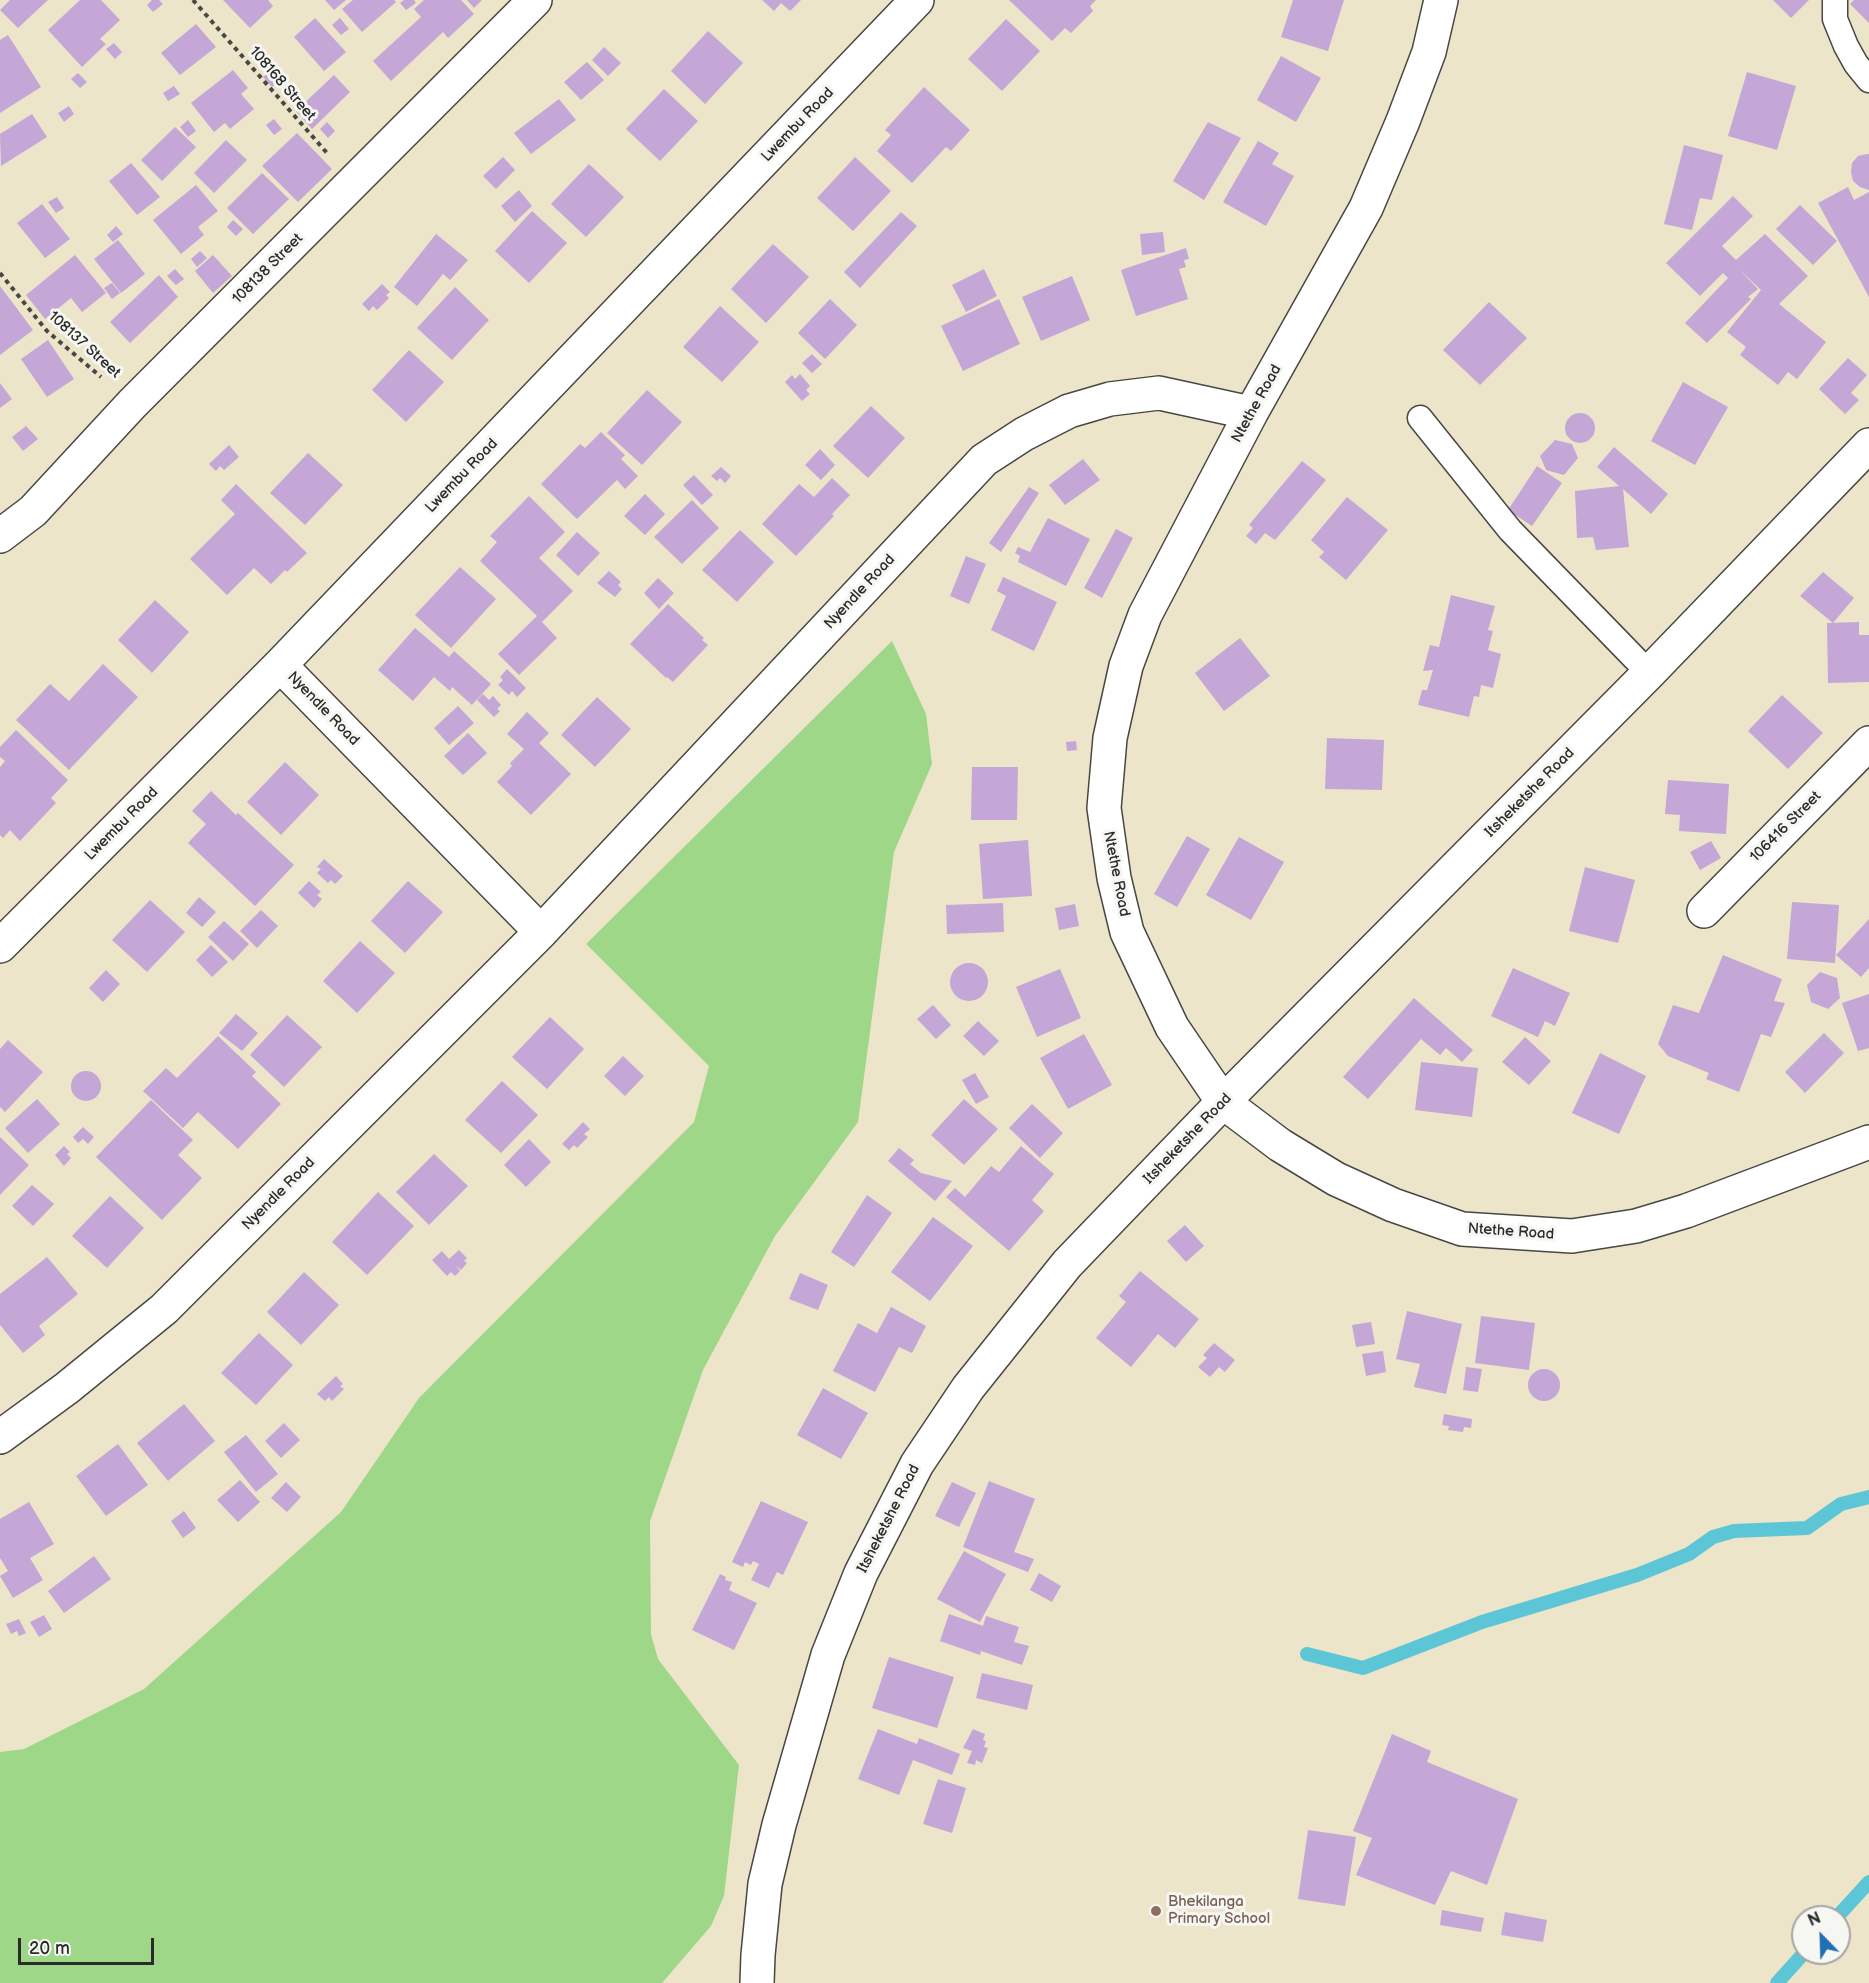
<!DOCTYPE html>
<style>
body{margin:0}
#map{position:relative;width:1869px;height:1983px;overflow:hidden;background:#ede5c9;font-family:"Balsamiq Sans",sans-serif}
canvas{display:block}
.north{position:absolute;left:1791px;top:1905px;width:60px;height:60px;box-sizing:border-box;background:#f6f6f2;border:2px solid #a5a5a2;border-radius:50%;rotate:337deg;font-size:16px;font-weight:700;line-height:24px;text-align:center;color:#2b2b2b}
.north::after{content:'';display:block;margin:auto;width:21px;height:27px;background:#1f6fb2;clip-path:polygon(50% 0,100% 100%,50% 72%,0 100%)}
.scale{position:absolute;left:18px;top:1938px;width:136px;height:27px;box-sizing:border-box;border:3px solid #2b2b2b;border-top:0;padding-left:8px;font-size:18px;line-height:21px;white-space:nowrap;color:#2b2b2b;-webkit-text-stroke:4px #f6f6f2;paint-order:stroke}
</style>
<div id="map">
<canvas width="1869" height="1983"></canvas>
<div class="north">N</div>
<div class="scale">20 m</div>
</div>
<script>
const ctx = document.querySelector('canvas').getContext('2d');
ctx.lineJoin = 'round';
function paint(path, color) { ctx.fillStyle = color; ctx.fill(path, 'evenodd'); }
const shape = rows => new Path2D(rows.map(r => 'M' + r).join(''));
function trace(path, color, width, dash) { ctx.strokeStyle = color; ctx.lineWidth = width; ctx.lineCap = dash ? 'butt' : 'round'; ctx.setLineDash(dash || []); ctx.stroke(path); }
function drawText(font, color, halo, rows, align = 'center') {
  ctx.font = font + ' "Balsamiq Sans",sans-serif'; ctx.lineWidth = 6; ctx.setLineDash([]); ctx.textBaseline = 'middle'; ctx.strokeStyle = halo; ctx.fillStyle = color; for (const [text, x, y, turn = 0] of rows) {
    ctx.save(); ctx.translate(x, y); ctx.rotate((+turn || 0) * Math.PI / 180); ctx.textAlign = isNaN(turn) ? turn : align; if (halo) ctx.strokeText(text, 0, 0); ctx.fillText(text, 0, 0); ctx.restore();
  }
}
const green = shape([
 [892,641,926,714,932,764,894,852,858,1122,775,1236,703,1370,650,1521,651,1634,658,1659,739,1765,724,1896,711,1926,662,1983,0,1983,0,1752,24,1749,144,1689,341,1512,419,1398,694,1122,709,1066,586,944]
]);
const stream = shape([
 [1307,1654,1363,1668,1482,1622,1637,1575,1689,1554,1713,1537,1734,1531,1807,1528,1841,1504,1869,1497],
 [1837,1917,1869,1882],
 [1777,1983,1804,1953]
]);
const building = shape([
 [10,0,48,0,18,28,0,10],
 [80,0,101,0,120,20,100,39,106,44,82,67,48,30],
 [152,0,159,0,163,4,153,12,147,5],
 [223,0,268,0,273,6,250,28],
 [325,0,346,0,334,10],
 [353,0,394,0,396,2,362,32,342,9],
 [404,0,414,0,416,3,406,10,400,3],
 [424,0,461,0,474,14,448,38,443,32,391,81,373,61,421,17,414,9],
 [467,0,482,0,474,8],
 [762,0,801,0,790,11,781,3,774,11],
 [1009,0,1096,0,1090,6,1093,11,1071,33,1065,28,1052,41],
 [1293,0,1344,0,1328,51,1281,37],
 [1773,0,1809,0,1791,18],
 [1854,0,1869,0,1869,23,1850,4],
 [315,18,346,52,324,71,294,37],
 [340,18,349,29,341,35,332,25],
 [1006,19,1040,51,1002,91,968,59],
 [196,24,216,47,180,75,161,53],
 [708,31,743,63,705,104,671,71],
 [8,35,41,87,0,113,0,40],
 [114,43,122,52,115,59,106,49],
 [604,47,621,63,608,76,592,60],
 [1281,56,1321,78,1296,122,1257,100],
 [587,62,604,80,581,100,564,82],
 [233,70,248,88,241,94,254,109,230,129,225,123,214,132,191,103],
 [271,71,279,81,272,87,263,77],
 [1747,72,1796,86,1777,150,1728,136],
 [78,73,87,82,80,88,71,79],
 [334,75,350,92,312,129,296,111],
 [174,86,180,94,168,101,163,93],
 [924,87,970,130,951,151,946,147,912,183,877,151,891,135,885,130],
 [664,89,698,121,660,161,626,129],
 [559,99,576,120,531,154,514,133],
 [69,106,74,114,64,122,58,113],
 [32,114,47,137,1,166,0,134],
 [274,119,282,129,274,135,266,125],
 [188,120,196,131,188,137,180,127],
 [327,122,335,131,328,138,320,129],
 [1208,122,1241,138,1204,200,1173,181],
 [175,127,196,147,162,181,141,160],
 [297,133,332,169,298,202,262,166],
 [226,140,247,160,214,193,194,173],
 [1258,141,1279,153,1272,164,1294,176,1266,226,1223,202],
 [1684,145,1723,155,1712,200,1700,198,1692,230,1664,224],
 [1867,154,1869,154,1869,190,1860,187,1853,181,1851,172,1852,163,1858,156],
 [503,157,515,170,496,189,483,176],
 [855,157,891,191,853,231,817,198],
 [131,163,160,197,137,215,109,181],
 [589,164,624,197,586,237,551,204],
 [262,173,289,199,253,234,227,208],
 [196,185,218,211,198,227,204,235,181,254,153,220],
 [1848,187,1854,200,1869,192,1869,297,1818,203],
 [519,190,532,206,515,222,501,206],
 [1733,196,1753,216,1722,246,1736,260,1765,234,1808,276,1779,304,1826,342,1797,379,1788,372,1778,385,1740,355,1746,347,1727,332,1761,290,1739,269,1758,289,1748,297,1751,299,1707,343,1685,323,1728,278,1723,273,1700,296,1666,263],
 [57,197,64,208,56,213,48,202],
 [42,204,70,239,45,258,17,223],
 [1800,205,1837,241,1813,265,1776,229],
 [532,211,567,243,529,283,495,251],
 [901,212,917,226,860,288,844,272],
 [233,220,243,229,236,236,227,227],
 [116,226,123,234,113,242,107,235],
 [1163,232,1165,252,1142,255,1140,234],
 [436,234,468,260,450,280,443,274,417,306,394,287],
 [118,240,145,274,121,293,94,259],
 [773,244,809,277,766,323,731,289],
 [1186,248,1189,259,1184,260,1186,267,1179,269,1188,299,1136,316,1121,270],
 [200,251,207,258,197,267,191,259],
 [75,255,106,293,82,312,71,298,45,319,26,295],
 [213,255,232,276,213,293,195,271],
 [175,269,184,279,176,285,167,276],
 [984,269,997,296,966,312,952,285],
 [159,275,178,297,130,343,110,322],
 [1072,276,1090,320,1041,341,1022,297],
 [112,283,120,293,112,299,104,288],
 [382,284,390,292,386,295,389,298,377,310,373,306,369,311,362,304],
 [0,286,33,330,0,355],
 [455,287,489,320,452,360,417,328],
 [830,299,857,325,825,359,798,333],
 [999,299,1020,344,963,371,941,326],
 [1489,302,1527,338,1480,385,1443,350],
 [720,306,759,342,722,382,683,347],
 [48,340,74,379,47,397,21,359],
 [409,350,444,382,406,422,372,390],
 [812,354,822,364,812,373,802,363],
 [1848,358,1867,375,1851,393,1859,400,1845,414,1819,389],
 [800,374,810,386,806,390,810,394,802,401,785,382,792,375,795,379],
 [1683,382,1728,407,1695,465,1651,441],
 [0,383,12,399,0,408],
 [647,390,682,422,642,465,607,433],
 [871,406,905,438,868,478,833,446],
 '1565 428a15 15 0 1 1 30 0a15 15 0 1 1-30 0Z',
 [26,426,38,439,23,451,12,437],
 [601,432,625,455,621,459,638,476,625,489,617,480,577,519,541,484,580,444,585,448],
 [1555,440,1572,444,1578,458,1564,475,1546,470,1540,456],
 [229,445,239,457,224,470,220,466,216,471,209,464],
 [1614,447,1668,494,1651,514,1623,489,1629,547,1596,550,1593,537,1577,538,1575,491,1619,486,1597,467],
 [820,449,835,465,821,480,805,465],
 [308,453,343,485,305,525,270,493],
 [1083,459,1100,480,1065,505,1049,485],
 [1302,461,1326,480,1275,540,1265,533,1256,544,1246,536,1253,528,1249,525],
 [1537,466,1562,483,1532,526,1508,510],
 [721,467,731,476,725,483,720,478,717,481,711,476],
 [694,475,713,495,702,505,683,485],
 [832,478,850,495,832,514,834,516,796,556,762,524,799,484,814,497],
 [236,484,307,553,287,572,285,570,271,584,254,568,227,595,190,559,235,514,221,500],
 [1029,487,1039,493,1001,552,989,543],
 [645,494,665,514,645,535,624,516],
 [529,496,565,532,539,558,573,591,542,622,557,638,519,675,498,654,537,616,480,561,497,542,490,536],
 [1347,497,1388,530,1346,580,1319,557,1324,552,1311,540],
 [692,500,719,528,682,564,654,537],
 [1048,518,1090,539,1066,586,1018,562,1020,556,1015,553,1018,547,1030,552],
 [1116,529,1133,538,1102,598,1084,588],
 [740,530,774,562,737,602,702,570],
 [577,532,600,553,578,576,556,555],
 [966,556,986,564,969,604,950,596],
 [460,567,496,599,451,648,415,615],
 [609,571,621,582,618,585,622,589,615,597,597,583],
 [1823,572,1854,598,1833,623,1800,596],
 [1003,577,1057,602,1034,651,991,630,1006,596,997,591],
 [658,578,674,593,659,609,644,593],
 [1451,595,1495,606,1488,630,1493,631,1488,650,1501,654,1493,688,1481,685,1479,697,1474,696,1469,717,1418,705,1422,690,1427,690,1433,670,1423,671,1430,645,1439,647],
 [155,600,189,632,152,673,118,640],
 [668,604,704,638,702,640,708,645,673,682,667,677,666,678,630,644],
 [1859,622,1859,635,1869,635,1869,682,1828,683,1827,623],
 [415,628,449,657,454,651,491,684,472,705,452,687,450,691,434,677,413,701,378,670],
 [1240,638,1270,676,1224,711,1195,673],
 [103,664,138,697,69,770,16,720,50,684,69,701],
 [507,669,526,688,517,697,512,691,509,695,498,685,503,680,500,677],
 [483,694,489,700,493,696,501,705,497,709,500,711,494,717,477,700],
 [1782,695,1823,733,1788,769,1748,731],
 [597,697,631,729,595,767,561,735],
 [458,706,474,723,449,745,434,728],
 [527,712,549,733,539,743,571,774,531,815,497,782,512,766,510,763,524,749,507,734],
 [16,730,68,780,51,798,56,803,20,841,10,830,3,838,0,835,0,767,5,761,0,757,0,747],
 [468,733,487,753,463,775,444,756],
 [1327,738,1384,740,1382,790,1325,789],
 [1076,741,1077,750,1067,751,1066,742],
 [285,762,319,795,281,835,247,802],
 [972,767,1018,767,1017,820,971,820],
 [1668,780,1729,784,1726,834,1679,831,1680,815,1665,814],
 [211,791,236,815,238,813,294,865,255,906,188,843,206,824,192,811],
 [1187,836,1210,849,1177,907,1154,894],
 [1239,837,1284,862,1251,920,1206,895],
 [1028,840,1032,896,983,899,979,844],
 [1711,841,1721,858,1700,870,1690,852],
 [324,859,343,876,335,884,331,880,328,883,317,873,321,869,317,867],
 [1585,867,1635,880,1618,943,1569,931],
 [309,881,321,892,317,895,322,899,314,908,298,893],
 [408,881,443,912,405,953,371,921],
 [199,897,216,912,202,927,186,913],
 [150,900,185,932,147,972,112,940],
 [1792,902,1839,905,1835,963,1787,959],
 [1003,903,1004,932,947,934,946,905],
 [1075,904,1079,926,1059,930,1055,908],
 [261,910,278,926,257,948,240,931],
 [1869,919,1869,968,1861,977,1836,955],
 [224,921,249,944,233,961,208,937],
 [360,941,395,973,357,1013,323,981],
 [211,945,228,962,212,977,196,960],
 [1723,955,1782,979,1774,1001,1785,1003,1771,1037,1761,1034,1739,1092,1706,1079,1709,1073,1668,1056,1658,1044,1673,1005,1699,1013],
 '950 982a19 19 0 1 1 38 0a19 19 0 1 1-38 0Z',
 [1513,968,1570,993,1555,1026,1545,1021,1538,1037,1491,1016],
 [1060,969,1081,1018,1037,1037,1016,987],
 [106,970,120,984,103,1002,89,988],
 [1820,972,1837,978,1840,998,1828,1009,1811,1002,1807,985],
 [1869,994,1869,1048,1858,1051,1842,1003],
 [1414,998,1473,1050,1462,1062,1446,1048,1440,1055,1421,1039,1368,1099,1343,1077],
 [933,1005,951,1025,936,1039,917,1019],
 [236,1014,258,1033,242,1051,219,1033],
 [287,1015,322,1047,284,1087,250,1055],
 [550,1017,584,1049,547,1089,512,1057],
 [978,1021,999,1041,984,1056,963,1036],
 [1824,1033,1844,1053,1805,1093,1785,1072],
 [1084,1034,1112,1085,1068,1109,1040,1058],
 [218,1036,256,1072,252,1076,281,1104,238,1149,198,1112,183,1128,143,1091,166,1068,177,1078],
 [1525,1037,1551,1061,1529,1085,1502,1062],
 [8,1040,43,1072,5,1112,0,1107,0,1049],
 [1600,1053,1646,1076,1619,1134,1572,1113],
 [623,1056,644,1076,625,1096,604,1076],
 [1421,1062,1478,1068,1472,1117,1415,1110],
 '71 1086a15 15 0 1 1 30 0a15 15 0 1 1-30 0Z',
 [975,1073,989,1097,976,1104,962,1080],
 [502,1081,538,1115,501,1153,465,1120],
 [37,1099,60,1124,28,1153,5,1128],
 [964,1099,998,1129,964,1165,931,1135],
 [151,1100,193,1140,178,1155,202,1178,162,1220,96,1157],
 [1032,1104,1063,1133,1040,1158,1009,1128],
 [583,1122,590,1129,584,1134,588,1137,577,1148,574,1145,569,1150,562,1144],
 [83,1127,94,1137,88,1144,83,1139,78,1143,73,1137],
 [0,1137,29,1165,0,1195],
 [529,1139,551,1162,526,1187,504,1165],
 [64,1146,70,1152,67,1154,71,1158,64,1166,55,1155],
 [1021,1146,1054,1174,1032,1200,1044,1211,1009,1251,946,1197,955,1188,965,1197,991,1166,999,1172],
 [899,1148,914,1160,910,1164,921,1173,952,1181,935,1201,888,1161],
 [434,1154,468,1186,429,1225,396,1192],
 [32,1185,54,1204,33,1226,12,1206],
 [378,1192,414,1226,367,1275,332,1242],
 [867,1195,892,1213,854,1267,831,1252],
 [110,1196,144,1228,107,1268,72,1236],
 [933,1217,973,1246,930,1301,891,1272],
 [1185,1225,1204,1246,1186,1262,1167,1241],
 [459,1250,467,1258,464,1261,467,1263,461,1270,456,1266,460,1271,455,1276,451,1272,447,1276,432,1260,442,1251,449,1259],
 [47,1257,78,1294,39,1326,45,1335,23,1353,0,1325,0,1294],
 [1140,1271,1199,1319,1175,1348,1158,1334,1131,1367,1096,1338,1126,1302,1119,1296],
 [304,1272,339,1305,301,1345,267,1312],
 [800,1273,828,1285,818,1310,789,1299],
 [891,1307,926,1326,912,1353,899,1347,875,1392,833,1371,858,1323,877,1333],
 [1407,1311,1462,1324,1446,1394,1414,1387,1420,1364,1396,1359],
 [1481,1316,1535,1323,1529,1370,1475,1363],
 [1371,1322,1375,1344,1356,1347,1352,1325],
 [259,1333,293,1365,256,1405,221,1373],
 [1214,1343,1235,1360,1225,1372,1219,1367,1210,1377,1198,1367,1207,1358,1203,1355],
 [1383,1351,1386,1372,1366,1376,1362,1354],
 [1466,1367,1482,1369,1478,1392,1463,1390],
 '1528 1385a16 16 0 1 1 32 0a16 16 0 1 1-32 0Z',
 [336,1376,343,1384,340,1386,344,1389,332,1401,329,1397,325,1401,317,1394],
 [823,1388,868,1413,841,1459,797,1435],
 [184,1404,215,1441,168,1481,137,1443],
 [1444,1414,1472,1419,1471,1428,1464,1427,1463,1432,1448,1430,1449,1426,1442,1425],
 [284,1423,300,1440,281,1458,265,1441],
 [246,1435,278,1474,256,1492,224,1452],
 [118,1444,148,1485,106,1516,76,1476],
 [240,1480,260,1502,238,1522,217,1500],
 [989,1481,1035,1499,1014,1552,1034,1559,1028,1572,963,1547],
 [286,1482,301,1497,287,1512,271,1498],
 [952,1482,976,1493,959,1527,935,1516],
 [761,1501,808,1522,783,1575,777,1572,769,1588,751,1580,759,1564,753,1561,751,1565,745,1562,743,1567,732,1562],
 [29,1502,54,1544,30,1558,43,1580,13,1598,0,1576,8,1571,0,1558,0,1519],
 [184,1511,196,1528,183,1538,171,1521],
 [964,1551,1006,1574,980,1622,937,1599],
 [94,1556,111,1579,64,1613,48,1591],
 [1039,1573,1061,1586,1052,1602,1030,1590],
 [720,1574,726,1577,725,1580,732,1582,729,1590,757,1603,734,1650,692,1630],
 [949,1614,983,1626,986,1616,1019,1627,1014,1642,1029,1646,1022,1665,981,1651,980,1655,940,1641],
 [44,1615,52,1629,39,1637,30,1622],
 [19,1619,26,1633,19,1636,17,1631,11,1634,6,1624],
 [889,1657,954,1677,937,1728,872,1708],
 [982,1673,1033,1685,1027,1710,976,1698],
 [878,1729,917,1744,919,1738,960,1754,952,1775,913,1760,899,1795,858,1779],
 [973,1729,985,1734,983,1740,986,1741,984,1747,988,1748,982,1763,976,1760,975,1765,967,1763,972,1751,963,1748],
 [1392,1734,1431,1751,1427,1762,1518,1799,1487,1885,1451,1871,1435,1905,1356,1875,1372,1838,1353,1831],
 [938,1779,966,1788,952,1833,923,1824],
 [1308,1830,1356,1837,1345,1906,1298,1899],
 [1442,1910,1484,1918,1481,1932,1440,1925],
 [1505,1912,1547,1920,1543,1942,1501,1935]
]);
const path = shape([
 [193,0,327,153],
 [0,273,47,331,101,377]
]);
const service = shape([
 [1835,0,1835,19,1846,46,1856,64,1869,80],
 [1420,418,1510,530,1649,673]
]);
const minor = shape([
 [1441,0,1429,52,1403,121,1366,208,1251,413,1145,615,1126,666,1110,738,1104,808,1114,878,1127,932,1172,1027,1223,1102,1280,1145,1336,1179,1393,1205,1462,1229,1572,1236,1636,1226,1686,1211,1869,1142],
 [0,536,33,511,132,404,535,0],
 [280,665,541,932],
 [1704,911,1869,743],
 [0,946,280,665,917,0],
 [0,1437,67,1388,164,1309,541,932,984,460,1024,434,1069,411,1110,399,1159,393,1251,413],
 [757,1983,758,1955,765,1884,779,1825,828,1655,861,1573,917,1464,968,1388,1067,1264,1223,1102,1649,673,1869,445]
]);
const markers = [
 [1156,1911,6,"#8d6e63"]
];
const streetNames = [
 ["108168 Street",282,84,49],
 ["Lwembu Road",798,125,-46],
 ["108138 Street",268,269,-45],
 ["108137 Street",84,345,42],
 ["Ntethe Road",1257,404,-61],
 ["Lwembu Road",462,476,-46],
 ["Nyendle Road",860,592,-47],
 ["Nyendle Road",323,709,46],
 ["Itsheketshe Road",1530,793,-45],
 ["Lwembu Road",122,824,-45],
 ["106416 Street",1786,827,-45],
 ["Ntethe Road",1116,874,79],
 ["Itsheketshe Road",1188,1139,-46],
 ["Nyendle Road",279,1194,-45],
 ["Ntethe Road",1511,1232,4],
 ["Itsheketshe Road",889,1519,-63]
];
const educationNames = [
 ["Bhekilanga",1168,1902],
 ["Primary School",1168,1919]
];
paint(green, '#9fd789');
trace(stream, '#5cc6d7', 14);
paint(building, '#c4a6d7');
trace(service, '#484743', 27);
trace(minor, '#484743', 36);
trace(path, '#484743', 4, [4.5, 4.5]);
trace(service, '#fff', 24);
trace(minor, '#fff', 33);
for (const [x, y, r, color] of markers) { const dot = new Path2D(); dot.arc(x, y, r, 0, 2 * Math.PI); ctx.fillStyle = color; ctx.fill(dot); trace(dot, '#f6f6f2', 2); }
drawText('15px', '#2b2b2b', '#f6f6f2', streetNames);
drawText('15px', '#785e54', '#f6f6f2', educationNames, 'left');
</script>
